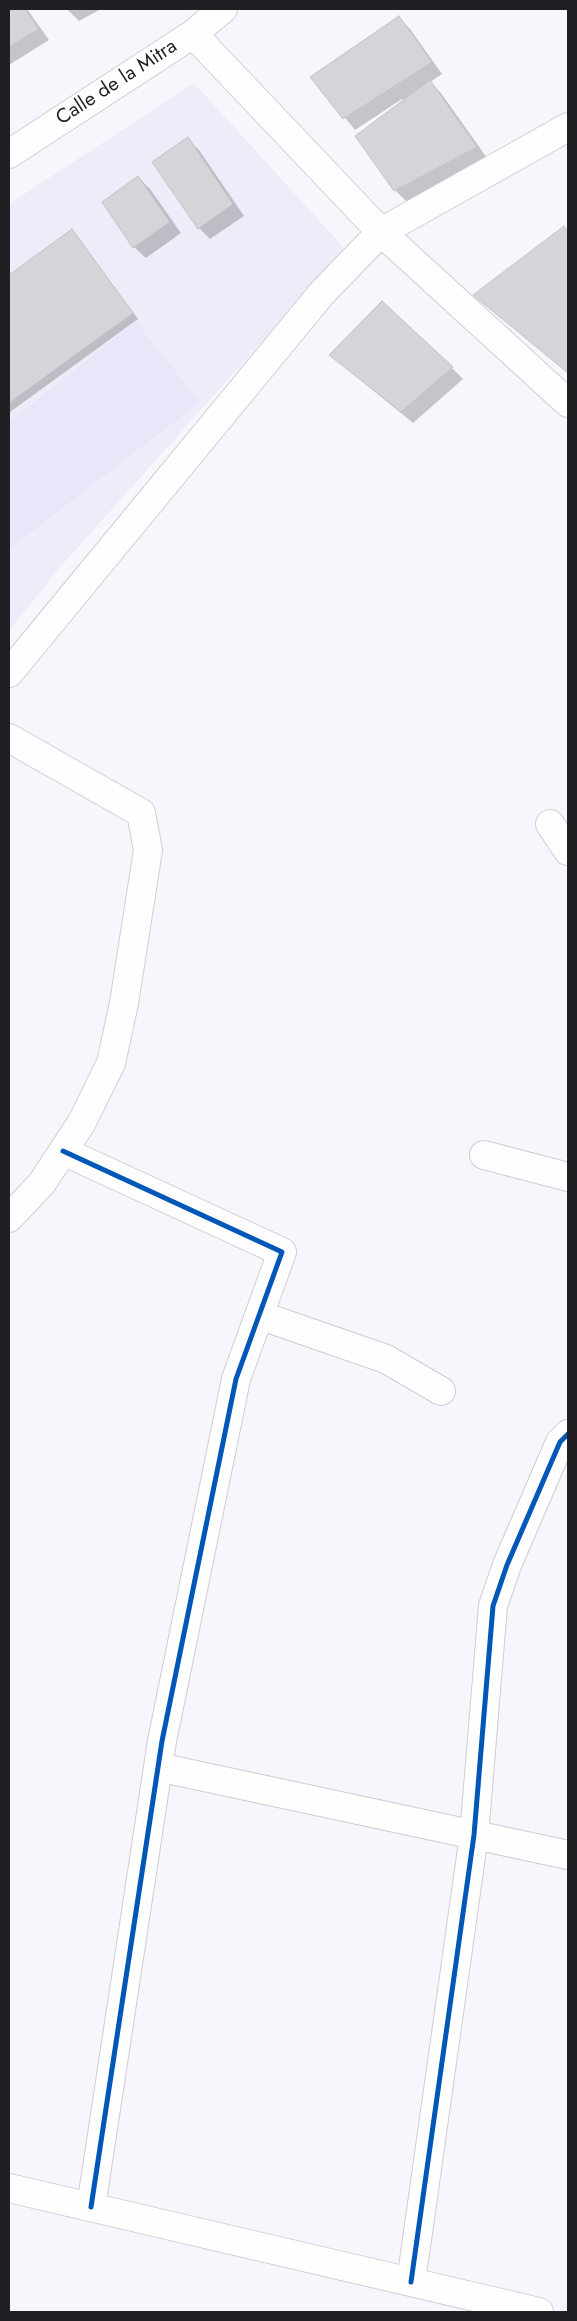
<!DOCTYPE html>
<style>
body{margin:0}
#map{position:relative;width:577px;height:2321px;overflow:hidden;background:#f7f6fc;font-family:Jost,sans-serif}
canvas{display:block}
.frame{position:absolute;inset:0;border:10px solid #201f23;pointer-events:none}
</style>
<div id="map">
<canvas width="577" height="2321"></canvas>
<div class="frame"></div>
</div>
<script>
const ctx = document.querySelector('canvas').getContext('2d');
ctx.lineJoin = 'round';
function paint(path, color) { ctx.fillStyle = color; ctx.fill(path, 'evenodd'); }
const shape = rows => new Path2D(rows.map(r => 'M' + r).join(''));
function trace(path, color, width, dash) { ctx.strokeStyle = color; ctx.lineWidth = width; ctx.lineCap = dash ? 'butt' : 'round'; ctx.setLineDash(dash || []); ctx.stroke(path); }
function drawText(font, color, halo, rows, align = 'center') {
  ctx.font = font + ' Jost,sans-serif'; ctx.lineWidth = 4; ctx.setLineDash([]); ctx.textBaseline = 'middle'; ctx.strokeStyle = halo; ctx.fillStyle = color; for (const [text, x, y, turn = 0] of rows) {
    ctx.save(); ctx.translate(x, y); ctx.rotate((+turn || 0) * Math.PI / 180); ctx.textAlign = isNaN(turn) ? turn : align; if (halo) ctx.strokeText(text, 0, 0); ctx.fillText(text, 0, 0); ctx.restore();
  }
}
const built = shape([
 [194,83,345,249,61,566,9,631,9,204]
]);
const green = shape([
 [136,322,200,402,9,549,9,422]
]);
const shadow = shape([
 [9,9,27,9,49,40,9,65],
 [67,9,101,9,79,21],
 [399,18,410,29,442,74,430,82,441,93,487,158,407,202,395,190,356,136,403,101,402,99,355,130,312,77],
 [188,139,199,150,244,216,210,239,199,228],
 [138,177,150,189,181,233,146,258,134,247],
 [563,228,568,232,568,373,475,295],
 [72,231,138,319,10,412,9,276],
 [330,355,452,368,463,379,413,423]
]);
const building = shape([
 [9,9,25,9,39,29,9,47,9,9],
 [399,16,432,62,343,119,310,77,399,16],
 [430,80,477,147,394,191,355,136,430,80],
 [188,137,233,204,198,229,152,162,188,137],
 [138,176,170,222,133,248,102,202,138,176],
 [564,226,568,231,568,373,473,295,564,226],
 [72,229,133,313,9,403,9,275,72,229],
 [382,301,453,367,401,412,329,355,382,301]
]);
const minor = shape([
 [193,34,381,232,568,403],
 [9,154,193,34,223,9],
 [9,673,322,293,381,232,568,127],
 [9,738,141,813,148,850,124,1003,111,1063,82,1122,42,1183,9,1218],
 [550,824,568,851],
 [63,1151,282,1252,236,1379,162,1741,91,2207],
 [484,1155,568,1177],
 [259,1315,386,1359,441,1391],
 [158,1767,568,1855],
 [9,2188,539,2312],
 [411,2282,474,1835,493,1606,507,1565,560,1442,568,1434]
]);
const cycleway = shape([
 [63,1151,282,1252,236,1379,162,1741,91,2207],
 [411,2282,474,1835,493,1606,507,1565,560,1442,568,1434]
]);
const streetNames = [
 ["Calle de la Mitra",117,83,-33]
];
paint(built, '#efebf8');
paint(green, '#ebe5f9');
paint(shadow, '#0003');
paint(building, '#d5d4d9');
trace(building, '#c3c2c7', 1);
trace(minor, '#cecdd2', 30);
trace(minor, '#fefeff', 28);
trace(cycleway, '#0057b8', 5);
drawText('20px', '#201f23', '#fff', streetNames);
</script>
